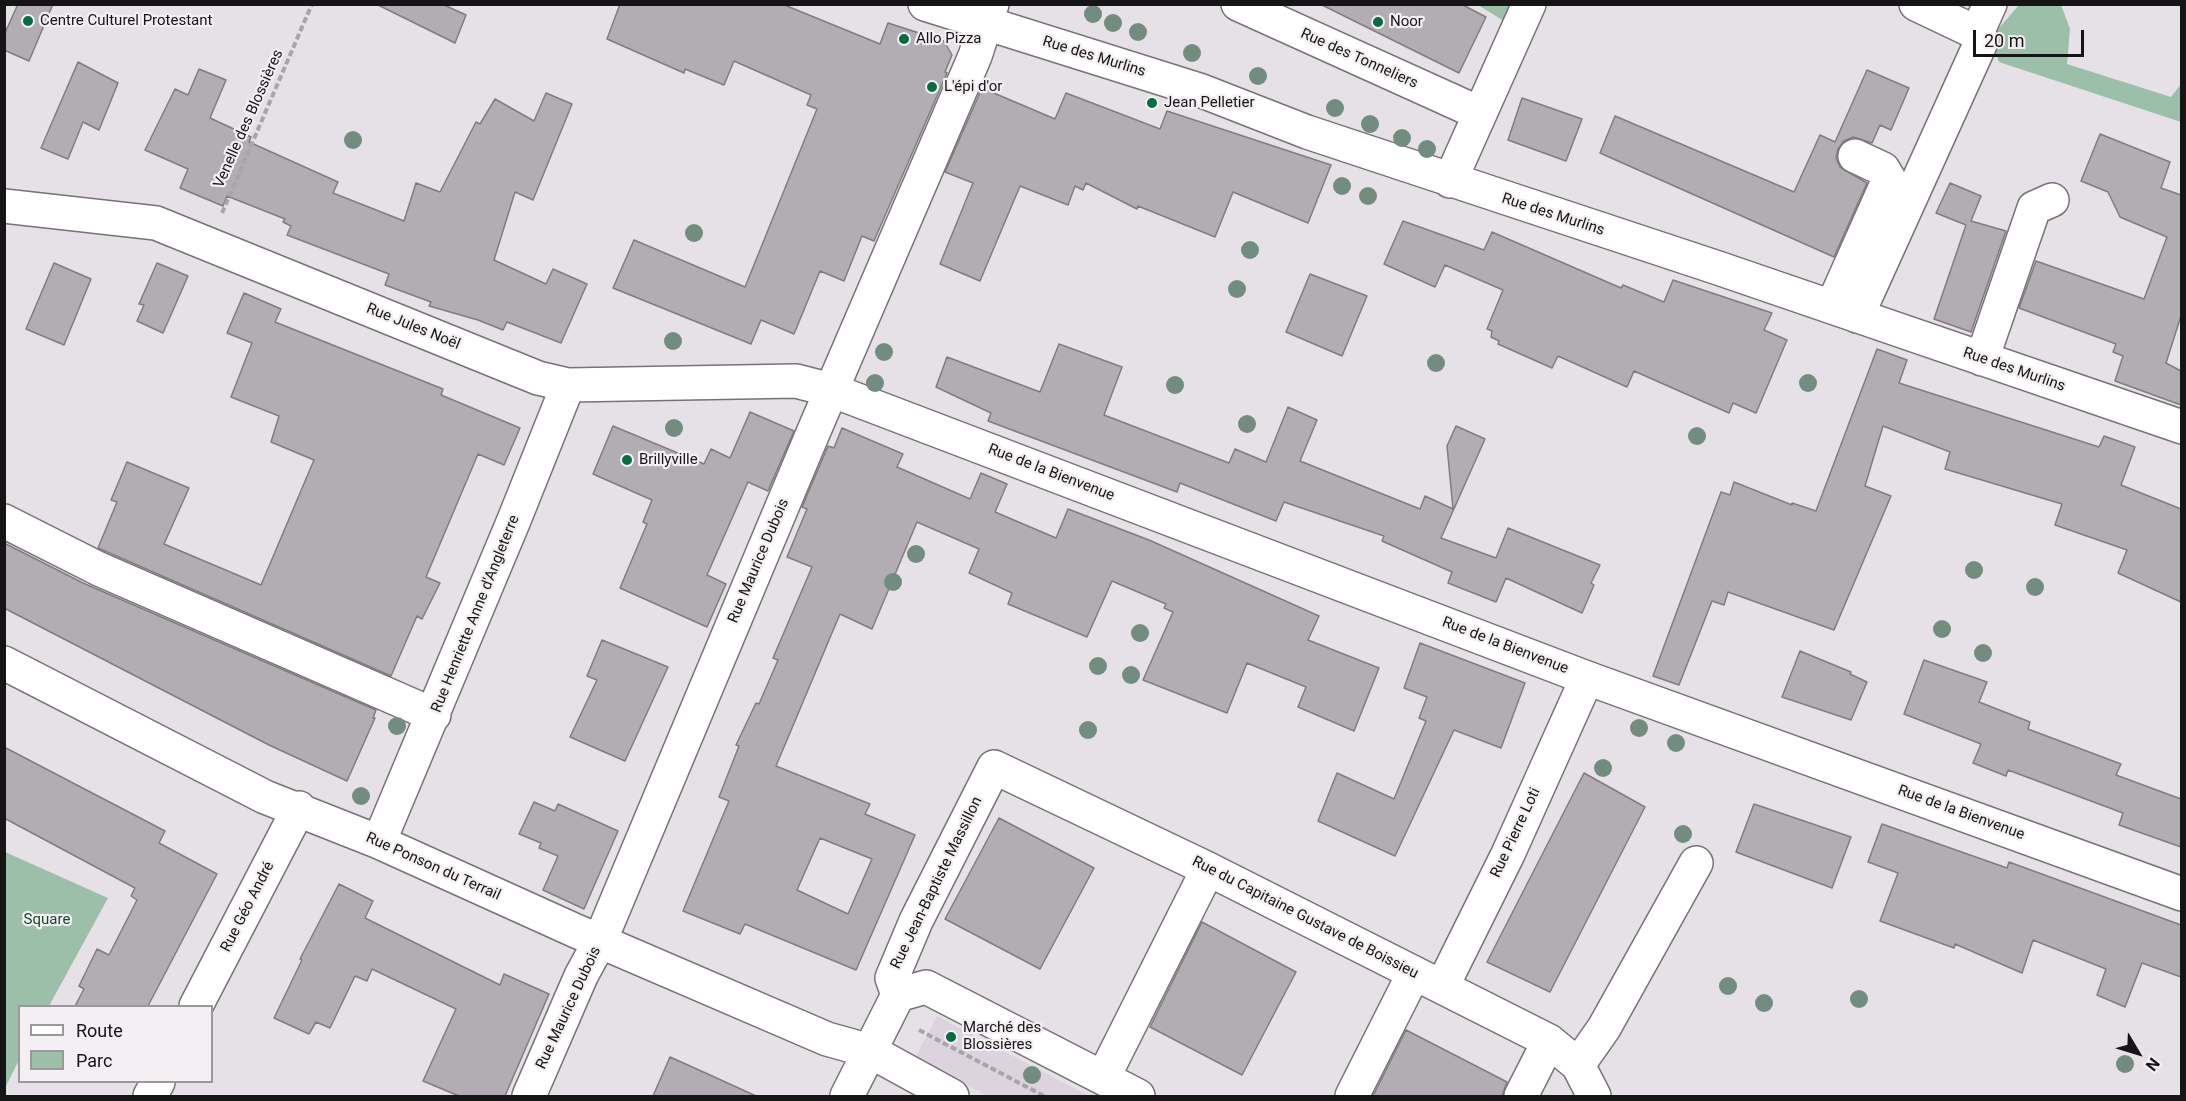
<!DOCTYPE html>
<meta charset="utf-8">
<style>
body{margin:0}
#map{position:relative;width:2186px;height:1101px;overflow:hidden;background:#e6e1e6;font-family:Roboto,sans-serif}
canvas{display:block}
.frame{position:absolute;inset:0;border:6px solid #161516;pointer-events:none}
.legend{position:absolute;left:18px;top:1005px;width:195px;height:78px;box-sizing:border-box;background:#f3eff3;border:2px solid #9b989b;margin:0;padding:8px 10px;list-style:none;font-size:18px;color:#161516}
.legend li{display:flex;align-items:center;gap:12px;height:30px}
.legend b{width:30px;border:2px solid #9b989b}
.north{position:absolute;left:2108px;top:1023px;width:60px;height:60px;-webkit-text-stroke:4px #f3eff3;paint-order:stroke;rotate:128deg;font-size:16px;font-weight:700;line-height:24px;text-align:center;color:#161516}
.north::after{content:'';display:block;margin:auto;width:21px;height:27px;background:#161516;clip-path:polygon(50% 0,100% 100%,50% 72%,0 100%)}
.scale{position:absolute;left:1973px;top:30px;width:111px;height:27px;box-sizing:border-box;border:3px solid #161516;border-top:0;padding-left:8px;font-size:18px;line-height:21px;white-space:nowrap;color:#161516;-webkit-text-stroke:4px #f3eff3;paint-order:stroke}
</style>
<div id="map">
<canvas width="2186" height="1101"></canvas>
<div class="frame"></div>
<ul class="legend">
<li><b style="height:8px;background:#fff"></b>Route</li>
<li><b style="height:16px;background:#9cbfa9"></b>Parc</li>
</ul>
<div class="north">N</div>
<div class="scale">20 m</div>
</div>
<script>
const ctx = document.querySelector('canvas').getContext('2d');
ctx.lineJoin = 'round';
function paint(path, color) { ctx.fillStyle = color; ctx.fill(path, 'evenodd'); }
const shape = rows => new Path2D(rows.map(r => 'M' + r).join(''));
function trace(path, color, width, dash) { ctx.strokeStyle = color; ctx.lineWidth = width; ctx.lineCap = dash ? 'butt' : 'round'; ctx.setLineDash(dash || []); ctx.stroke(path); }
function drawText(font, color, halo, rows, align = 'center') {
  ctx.font = font + ' Roboto,sans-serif'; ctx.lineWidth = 4.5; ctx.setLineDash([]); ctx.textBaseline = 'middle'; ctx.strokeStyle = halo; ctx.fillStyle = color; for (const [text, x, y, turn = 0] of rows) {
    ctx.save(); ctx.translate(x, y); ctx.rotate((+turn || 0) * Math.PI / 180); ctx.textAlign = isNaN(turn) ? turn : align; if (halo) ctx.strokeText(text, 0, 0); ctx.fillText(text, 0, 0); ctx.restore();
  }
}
const built = shape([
 [937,1016,1089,1096,988,1096,915,1058]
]);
const green = shape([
 [1478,5,1511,5,1504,21],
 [2019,5,2061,5,2070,29,2067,64,2171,97,2181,84,2181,122,1999,62,1992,44,1999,28],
 [5,852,108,898,49,1006,20,1006,19,1060,5,1088]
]);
const building = shape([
 [18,4,53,4,29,61,4,50,4,35,18,4],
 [376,4,442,4,466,15,455,43,376,4],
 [620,4,782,4,880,44,888,23,944,41,952,55,945,72,947,73,874,241,862,236,844,281,820,271,794,334,761,320,751,344,613,288,634,240,745,287,817,109,807,105,811,95,734,61,724,85,685,69,684,73,607,39,620,4],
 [1320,4,1461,4,1486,17,1459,73,1320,4],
 [78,62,118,83,99,130,83,122,68,159,41,148,78,62],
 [199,69,226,80,210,118,251,137,249,142,338,182,333,193,404,221,416,183,440,192,476,122,480,124,495,99,534,121,546,93,572,104,533,200,515,192,494,260,546,284,553,269,587,284,561,343,507,322,503,330,478,320,429,306,431,302,385,285,389,274,287,235,291,226,283,222,285,219,227,196,223,206,180,188,188,169,145,150,175,89,188,95,199,69],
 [1867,70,1909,88,1891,130,1880,125,1872,143,1853,137,1844,141,1838,149,1836,158,1840,167,1867,183,1834,257,1600,153,1615,116,1794,192,1820,135,1835,142,1867,70],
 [982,88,1055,119,1066,93,1160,129,1167,111,1331,165,1308,223,1233,192,1215,237,1138,206,1137,209,1086,183,1083,190,1075,186,1068,205,1020,186,980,281,940,264,973,183,945,172,982,88],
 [1522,98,1582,119,1566,161,1508,140,1522,98],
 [2100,134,2170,162,2161,188,2181,195,2181,316,2166,363,2181,371,2181,405,2115,381,2123,356,2113,352,2116,344,2019,308,2036,261,2144,299,2167,237,2120,217,2108,192,2081,181,2100,134],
 [1950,183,1981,196,1971,221,2006,231,1971,332,1934,319,1966,225,1936,213,1950,183],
 [1403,221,1484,250,1492,232,1621,288,1623,285,1664,302,1673,280,1772,313,1764,330,1787,340,1756,413,1733,403,1729,413,1634,371,1627,387,1558,356,1552,368,1498,344,1499,341,1491,337,1492,331,1487,329,1503,290,1445,265,1435,287,1384,264,1403,221],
 [54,263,91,279,64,345,26,329,54,263],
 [157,263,188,276,163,333,137,321,144,305,139,304,157,263],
 [1310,274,1367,296,1342,356,1286,332,1310,274],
 [244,293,281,309,275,322,443,389,441,395,520,428,504,465,478,454,426,577,440,583,422,619,417,616,391,676,98,548,117,502,111,500,127,462,189,488,164,544,261,585,314,460,271,442,279,416,231,397,252,343,227,333,244,293],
 [1059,344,1122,367,1104,415,1229,463,1235,449,1266,462,1288,407,1317,420,1300,461,1420,509,1425,496,1453,509,1447,446,1456,426,1485,439,1441,538,1496,558,1508,528,1600,565,1591,583,1594,585,1582,613,1506,578,1496,602,1448,583,1452,572,1382,541,1384,536,1284,502,1276,521,1180,483,1177,492,988,421,991,413,936,387,947,357,1040,392,1059,344],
 [1877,349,1907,360,1899,383,2099,447,2104,436,2135,447,2121,485,2181,509,2181,602,2118,573,2127,550,2055,525,2062,504,1945,469,1950,452,1883,426,1865,486,1891,496,1834,630,1728,592,1724,605,1712,601,1679,685,1653,676,1721,492,1730,495,1734,482,1792,505,1792,503,1816,511,1877,349],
 [750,412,794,431,768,491,748,482,707,575,726,584,707,627,620,588,647,524,643,522,652,500,593,474,613,426,704,464,711,449,730,458,750,412],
 [842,428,903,454,897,467,970,499,981,473,1007,484,995,512,1056,538,1068,509,1149,540,1319,616,1308,640,1379,668,1354,731,1298,707,1306,687,1247,663,1227,713,1143,680,1173,612,1164,608,1166,604,1112,581,1087,637,1008,604,1012,593,969,573,979,549,917,522,872,629,840,614,776,766,870,804,865,814,915,835,856,970,745,924,740,934,683,911,729,801,719,797,739,746,736,745,756,703,759,704,778,660,773,658,812,567,787,557,807,509,802,507,828,446,834,448,842,428],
 [820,838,872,859,848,914,797,890,820,838],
 [4,543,83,583,376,710,373,718,375,718,347,781,269,745,4,608,4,543],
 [602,640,668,667,625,761,570,737,597,680,587,676,602,640],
 [1420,643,1525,683,1501,748,1454,730,1395,856,1318,821,1337,773,1394,799,1426,721,1419,718,1427,697,1404,688,1420,643],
 [1800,651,1851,672,1850,674,1867,682,1851,720,1782,697,1800,651],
 [1924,660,1987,682,1979,702,2030,722,2028,729,2121,764,2116,775,2181,799,2181,847,2119,825,2123,813,2008,770,2006,776,1973,763,1981,744,1904,714,1924,660],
 [4,747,165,831,159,843,217,874,148,1006,75,1006,84,989,79,986,97,949,109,955,137,900,131,896,135,888,4,818,4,747],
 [1584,773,1645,807,1550,992,1487,962,1584,773],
 [534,802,555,811,558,804,618,831,584,909,543,890,558,856,539,848,541,843,519,834,534,802],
 [1754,804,1851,837,1832,888,1736,852,1754,804],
 [999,818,1094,868,1040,969,945,919,999,818],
 [1882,824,2007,868,2009,862,2181,925,2181,977,2142,963,2125,1007,2097,995,2106,969,2033,940,2022,973,1955,944,1954,948,1880,921,1898,873,1868,862,1882,824],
 [339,884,373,901,365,918,500,985,504,974,549,994,505,1096,459,1096,423,1081,456,1009,372,969,367,981,355,976,330,1028,316,1022,309,1034,274,1018,302,960,300,959,339,884],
 [1202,922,1296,972,1242,1075,1150,1027,1202,922],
 [1406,1030,1507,1082,1502,1096,1373,1096,1406,1030],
 [670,1057,710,1075,756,1096,653,1096,670,1057]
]);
const path = shape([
 [222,213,312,4],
 [919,1030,1044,1096]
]);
const minor = shape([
 [925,4,1202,91,1307,132,1718,268,2182,427],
 [1238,4,1479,113],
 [1977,33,1990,4],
 [1450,181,1529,4],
 [4,206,156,223,538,378,568,385,796,381,831,390,1587,678,2182,894],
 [1832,307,1889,179,1883,169,1855,156],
 [1857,316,1982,40,1977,33,1916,4],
 [1982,359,2034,208,2052,200],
 [4,521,99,569,434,715],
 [4,663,265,797,379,842,576,931,827,1039,870,1051,952,1096],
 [379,842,514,520,568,385],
 [1442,987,1508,854,1587,678],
 [898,995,926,987,1138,1096],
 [196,1006,299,808],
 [1578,1065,1604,1028,1696,863],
 [1103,1078,1208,869],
 [150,1096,158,1082],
 [529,1096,581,976,600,941,813,433,975,56,992,4],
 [847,1096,898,995,892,978,916,921,994,767,1208,869,1549,1041,1578,1065,1594,1096],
 [1352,1096,1414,973],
 [1521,1096,1549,1041]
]);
const trees = [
 [1093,14],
 [1113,23],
 [1138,32],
 [1192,53],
 [1258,76],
 [1335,108],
 [1370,124],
 [1402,138],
 [353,140],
 [1427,149],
 [1342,186],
 [1368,196],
 [694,233],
 [1250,250],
 [1237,289],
 [673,341],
 [884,352],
 [1436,363],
 [875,383],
 [1808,383],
 [1175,385],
 [1247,424],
 [674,428],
 [1697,436],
 [916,554],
 [1974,570],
 [893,582],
 [2035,587],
 [1942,629],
 [1140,633],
 [1983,653],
 [1098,666],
 [1131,675],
 [397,726],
 [1639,728],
 [1088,730],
 [1676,743],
 [1603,768],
 [361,796],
 [1683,834],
 [1728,986],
 [1859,999],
 [1764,1003],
 [2125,1064],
 [1032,1075]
];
const markers = [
 [28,21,6,"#086c42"],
 [1378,22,6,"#086c42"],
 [904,39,6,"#086c42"],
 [932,87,6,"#086c42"],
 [1152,103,6,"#086c42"],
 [627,460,6,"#086c42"],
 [951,1037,6,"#086c42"]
];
const poiNames = [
 ["Centre Culturel Protestant",40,21],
 ["Noor",1390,22],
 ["Allo Pizza",916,39],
 ["L'épi d'or",944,87],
 ["Jean Pelletier",1164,103],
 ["Brillyville",639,460],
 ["Marché des",963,1028],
 ["Blossières",963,1045]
];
const streetNames = [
 ["Rue des Murlins",1094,57,17],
 ["Rue des Tonneliers",1359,59,24],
 ["Venelle des Blossières",249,119,-66],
 ["Rue des Murlins",1553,215,18],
 ["Rue Jules Noël",413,327,22],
 ["Rue des Murlins",2014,370,19],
 ["Rue de la Bienvenue",1051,473,21],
 ["Rue Maurice Dubois",759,561,-67],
 ["Rue Henriette Anne d'Angleterre",476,614,-68],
 ["Rue de la Bienvenue",1505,646,21],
 ["Rue de la Bienvenue",1961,813,20],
 ["Rue Pierre Loti",1516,833,-65],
 ["Rue Ponson du Terrail",433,867,24],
 ["Rue Jean-Baptiste Massillon",937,883,-64],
 ["Rue Géo André",248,907,-63],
 ["Rue du Capitaine Gustave de Boissieu",1305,918,27],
 ["Rue Maurice Dubois",569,1008,-65]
];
const parkNames = [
 ["Square",47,920]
];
paint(built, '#ddd3de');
paint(green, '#9cbfa9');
paint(building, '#b1adb2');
trace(building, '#807c80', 1.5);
trace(minor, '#767276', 36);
trace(path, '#a8a4a8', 4, [6, 3]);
trace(minor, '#fff', 33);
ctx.fillStyle = '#728d80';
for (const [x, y] of trees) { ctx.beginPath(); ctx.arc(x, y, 9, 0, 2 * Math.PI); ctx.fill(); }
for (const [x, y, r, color] of markers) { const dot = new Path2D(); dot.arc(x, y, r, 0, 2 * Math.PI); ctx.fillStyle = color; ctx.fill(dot); trace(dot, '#f3eff3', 2); }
drawText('15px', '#161516', '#f3eff3', poiNames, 'left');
drawText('15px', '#161516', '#f3eff3', streetNames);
drawText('15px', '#13482d', '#f3eff3', parkNames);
</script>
